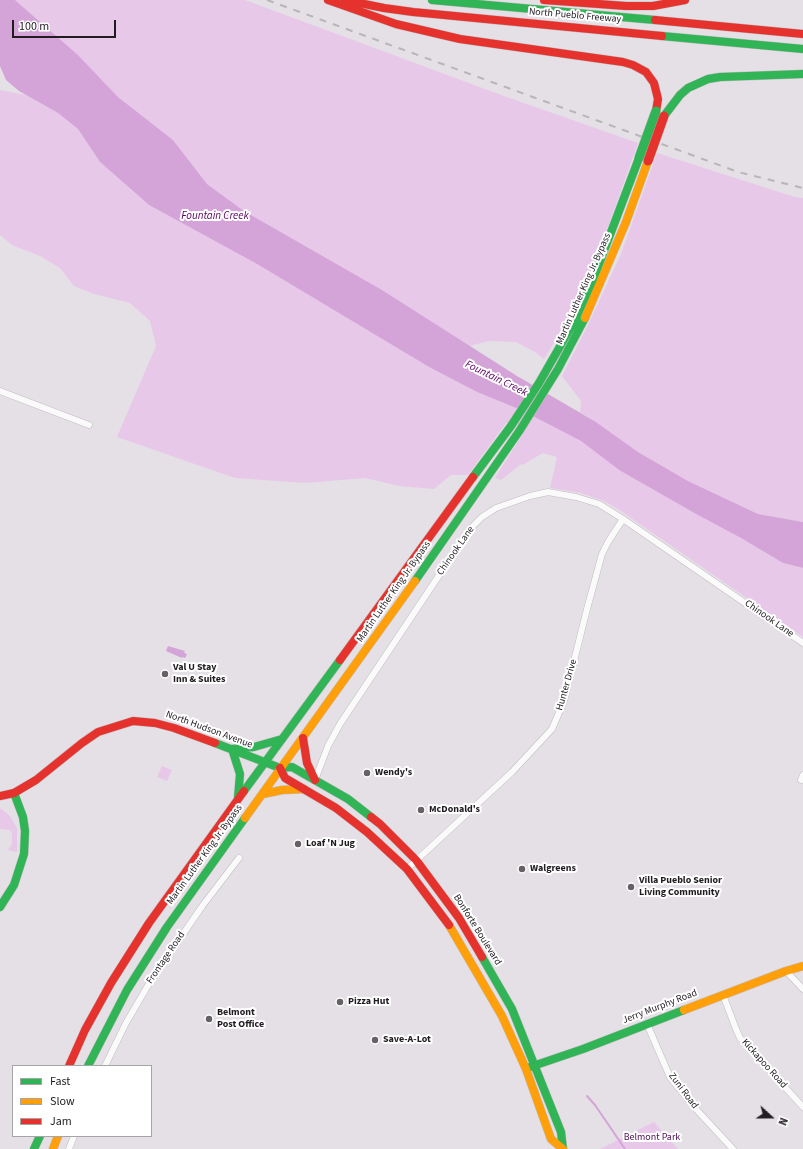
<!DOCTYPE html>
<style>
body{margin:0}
#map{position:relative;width:803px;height:1149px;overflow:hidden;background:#e5e0e5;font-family:"Source Sans 3",sans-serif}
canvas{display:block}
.legend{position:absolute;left:12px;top:1065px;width:140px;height:72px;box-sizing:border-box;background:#fff;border:1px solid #a6a4a6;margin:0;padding:5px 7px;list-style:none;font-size:12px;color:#201c20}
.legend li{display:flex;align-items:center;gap:8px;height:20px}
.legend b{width:20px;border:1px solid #a6a4a6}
.north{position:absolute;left:751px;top:1097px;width:40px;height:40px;-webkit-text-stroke:3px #fff;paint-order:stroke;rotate:111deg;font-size:11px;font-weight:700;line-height:16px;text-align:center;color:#201c20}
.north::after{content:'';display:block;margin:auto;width:14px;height:18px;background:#201c20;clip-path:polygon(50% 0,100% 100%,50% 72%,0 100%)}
.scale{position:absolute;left:12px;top:20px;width:104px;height:18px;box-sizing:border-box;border:2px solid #201c20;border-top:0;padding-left:5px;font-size:12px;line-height:14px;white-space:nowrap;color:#201c20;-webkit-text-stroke:3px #fff;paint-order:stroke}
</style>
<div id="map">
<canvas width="803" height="1149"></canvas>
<ul class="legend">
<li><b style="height:5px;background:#30b455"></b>Fast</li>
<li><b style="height:5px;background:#ff9f0a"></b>Slow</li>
<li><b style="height:5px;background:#e5322d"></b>Jam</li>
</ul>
<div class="north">N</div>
<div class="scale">100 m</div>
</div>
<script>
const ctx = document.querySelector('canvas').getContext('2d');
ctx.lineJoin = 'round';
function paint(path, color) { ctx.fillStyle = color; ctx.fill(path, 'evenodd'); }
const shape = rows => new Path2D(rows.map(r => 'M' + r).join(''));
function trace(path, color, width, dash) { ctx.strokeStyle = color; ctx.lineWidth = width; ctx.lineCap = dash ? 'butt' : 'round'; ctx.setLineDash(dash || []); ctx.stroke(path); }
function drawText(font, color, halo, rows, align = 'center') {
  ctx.font = font + ' "Source Sans 3",sans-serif'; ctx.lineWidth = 4; ctx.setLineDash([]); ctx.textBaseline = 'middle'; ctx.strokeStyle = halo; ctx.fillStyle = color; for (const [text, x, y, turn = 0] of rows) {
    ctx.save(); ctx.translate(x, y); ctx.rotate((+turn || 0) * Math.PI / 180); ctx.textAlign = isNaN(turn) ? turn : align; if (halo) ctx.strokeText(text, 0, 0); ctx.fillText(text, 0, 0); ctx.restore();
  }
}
const green = shape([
 [15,0,245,0,504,96,638,143,599,252,569,319,544,359,535,352,516,342,489,341,469,346,382,290,244,211,207,184,173,140,118,97,78,55],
 [0,90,26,95,58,113,78,129,100,162,149,205,257,264,429,367,477,392,521,410,581,441,619,470,741,538,783,563,803,568,803,637,618,509,604,501,581,493,550,488,557,457,543,453,524,464,520,465,501,480,495,478,524,432,506,423,468,475,451,475,434,489,399,486,365,478,306,483,235,478,117,437,156,346,150,321,130,303,94,294,74,286,60,268,40,256,12,245,0,235],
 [657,153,795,197,803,198,803,522,758,514,688,481,638,452,596,422,580,412,581,401,562,376,587,327,621,254],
 [162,766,172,770,167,781,157,777],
 [0,808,10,816,17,828,17,852,8,850,12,844,12,834,10,830,0,829],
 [654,1122,678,1149,600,1149]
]);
const water = shape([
 [0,0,15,0,78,55,118,97,173,140,207,184,244,211,382,290,517,376,596,422,638,452,688,481,758,514,803,522,803,568,783,563,741,538,698,515,619,470,581,441,521,410,477,392,429,367,257,264,149,205,100,162,78,129,58,113,19,91,6,80,0,66],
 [168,646,185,651,184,653,187,654,185,658,182,657,182,658,166,651]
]);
const stream = shape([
 [587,1096,595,1105,625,1149]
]);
const street = shape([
 [0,391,89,425],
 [315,780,328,746,340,724,470,529,482,517,496,508,530,496,548,492,576,497,599,504,623,519,803,643],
 [801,780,803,775],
 [407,869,512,772,552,729,564,701,587,609,602,554,608,542,623,519],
 [786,971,803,989],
 [723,995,736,1029,740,1038,803,1107],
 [647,1024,670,1077,695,1108,733,1149],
 [105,1066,126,1023,150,982,203,905,239,858],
 [69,1149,74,1136]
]);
const fast = shape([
 [432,0,655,20],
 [662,36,803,49],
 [664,116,680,95,688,88,708,79,720,77,803,74],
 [473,477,511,426,539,383,574,322,593,280,639,158],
 [415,581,520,430,558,369,585,318],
 [215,743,280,768,292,767,348,799,371,817],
 [244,791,340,660],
 [238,797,240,774,232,749,254,747,282,739],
 [0,907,14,885,24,854,25,831,23,817,14,793],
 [482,957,512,1009,561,1132,563,1149],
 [88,1066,127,990,167,927,245,818],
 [530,1067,583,1049,684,1010],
 [34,1149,40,1136]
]);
const slow = shape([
 [585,318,626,222,648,161],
 [263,794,282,790,304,789],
 [245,818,415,581],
 [449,925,502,1016,526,1069,551,1139,563,1149],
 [684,1010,786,971,803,966],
 [53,1149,58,1136]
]);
const jam = shape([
 [328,0,396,24,460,39,623,62,633,65,646,72,654,83,658,99,656,111],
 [345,0,384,8,413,12,662,36],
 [544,0,626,6,653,6,685,0],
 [655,20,803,34],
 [340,660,473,477],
 [303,738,307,763,315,780],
 [280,768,285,778,336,808,367,832,407,869,449,925],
 [0,796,14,793,36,780,82,743,98,732,133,721,155,723,174,728,215,743],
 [371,817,380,824,416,860,459,918,482,957],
 [69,1066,85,1030,111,983,149,923,244,791]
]);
const rail = shape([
 [267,0,711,162,738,172,803,188]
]);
const fastBridge = shape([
 [639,158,656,111]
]);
const jamBridge = shape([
 [648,161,664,116]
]);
const markers = [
 [165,674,4,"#656165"],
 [367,773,4,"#656165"],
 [421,810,4,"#656165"],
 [298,844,4,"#656165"],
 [522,869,4,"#656165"],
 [631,887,4,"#656165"],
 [340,1002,4,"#656165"],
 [209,1019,4,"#656165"],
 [375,1040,4,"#656165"]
];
const streetNames = [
 ["North Pueblo Freeway",575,16,5],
 ["Martin Luther King Jr. Bypass",584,289,-66],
 ["Chinook Lane",456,551,-55],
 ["Martin Luther King Jr. Bypass",394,592,-55],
 ["Chinook Lane",769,619,35],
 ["Hunter Drive",567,685,-74],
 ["North Hudson Avenue",209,730,20],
 ["Martin Luther King Jr. Bypass",205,855,-54],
 ["Bonforte Boulevard",477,930,58],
 ["Frontage Road",166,958,-56],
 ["Jerry Murphy Road",660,1007,-21],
 ["Kickapoo Road",764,1064,48],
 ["Zuni Road",683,1091,53]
];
const poiNames = [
 ["Val U Stay",173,668],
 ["Inn & Suites",173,680],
 ["Wendy's",375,773],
 ["McDonald's",429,810],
 ["Loaf 'N Jug",306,844],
 ["Walgreens",530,869],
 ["Villa Pueblo Senior",639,881],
 ["Living Community",639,893],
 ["Pizza Hut",348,1002],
 ["Belmont",217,1013],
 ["Post Office",217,1025],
 ["Save-A-Lot",383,1040]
];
const parkNames = [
 ["Belmont Park",652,1138]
];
const waterNames = [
 ["Fountain Creek",215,217],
 ["Fountain Creek",496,379,26]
];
paint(green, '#e7c8e9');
paint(water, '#d4a4d8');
trace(stream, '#d4a4d8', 2);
trace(street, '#c0bcc0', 7);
trace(fast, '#c0bcc0', 9);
trace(slow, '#c0bcc0', 9);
trace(jam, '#c0bcc0', 9);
trace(street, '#fbfafb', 6);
trace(fast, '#30b455', 8);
trace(slow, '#ff9f0a', 8);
trace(jam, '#e5322d', 8);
trace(rail, '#b6b6b6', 2, [7, 7]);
trace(fastBridge, '#bab1bb', 10, []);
trace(jamBridge, '#bab1bb', 10, []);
trace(fastBridge, '#30b455', 9);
trace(jamBridge, '#e5322d', 9);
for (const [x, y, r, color] of markers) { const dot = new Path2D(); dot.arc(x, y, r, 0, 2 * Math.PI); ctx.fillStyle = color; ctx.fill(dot); trace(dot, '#fff', 1.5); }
drawText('10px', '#201c20', '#fff', streetNames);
drawText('bold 10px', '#201c20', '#fff', poiNames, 'left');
drawText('10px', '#4d1053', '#fff', parkNames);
drawText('italic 11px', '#5a0261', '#fff', waterNames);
</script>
